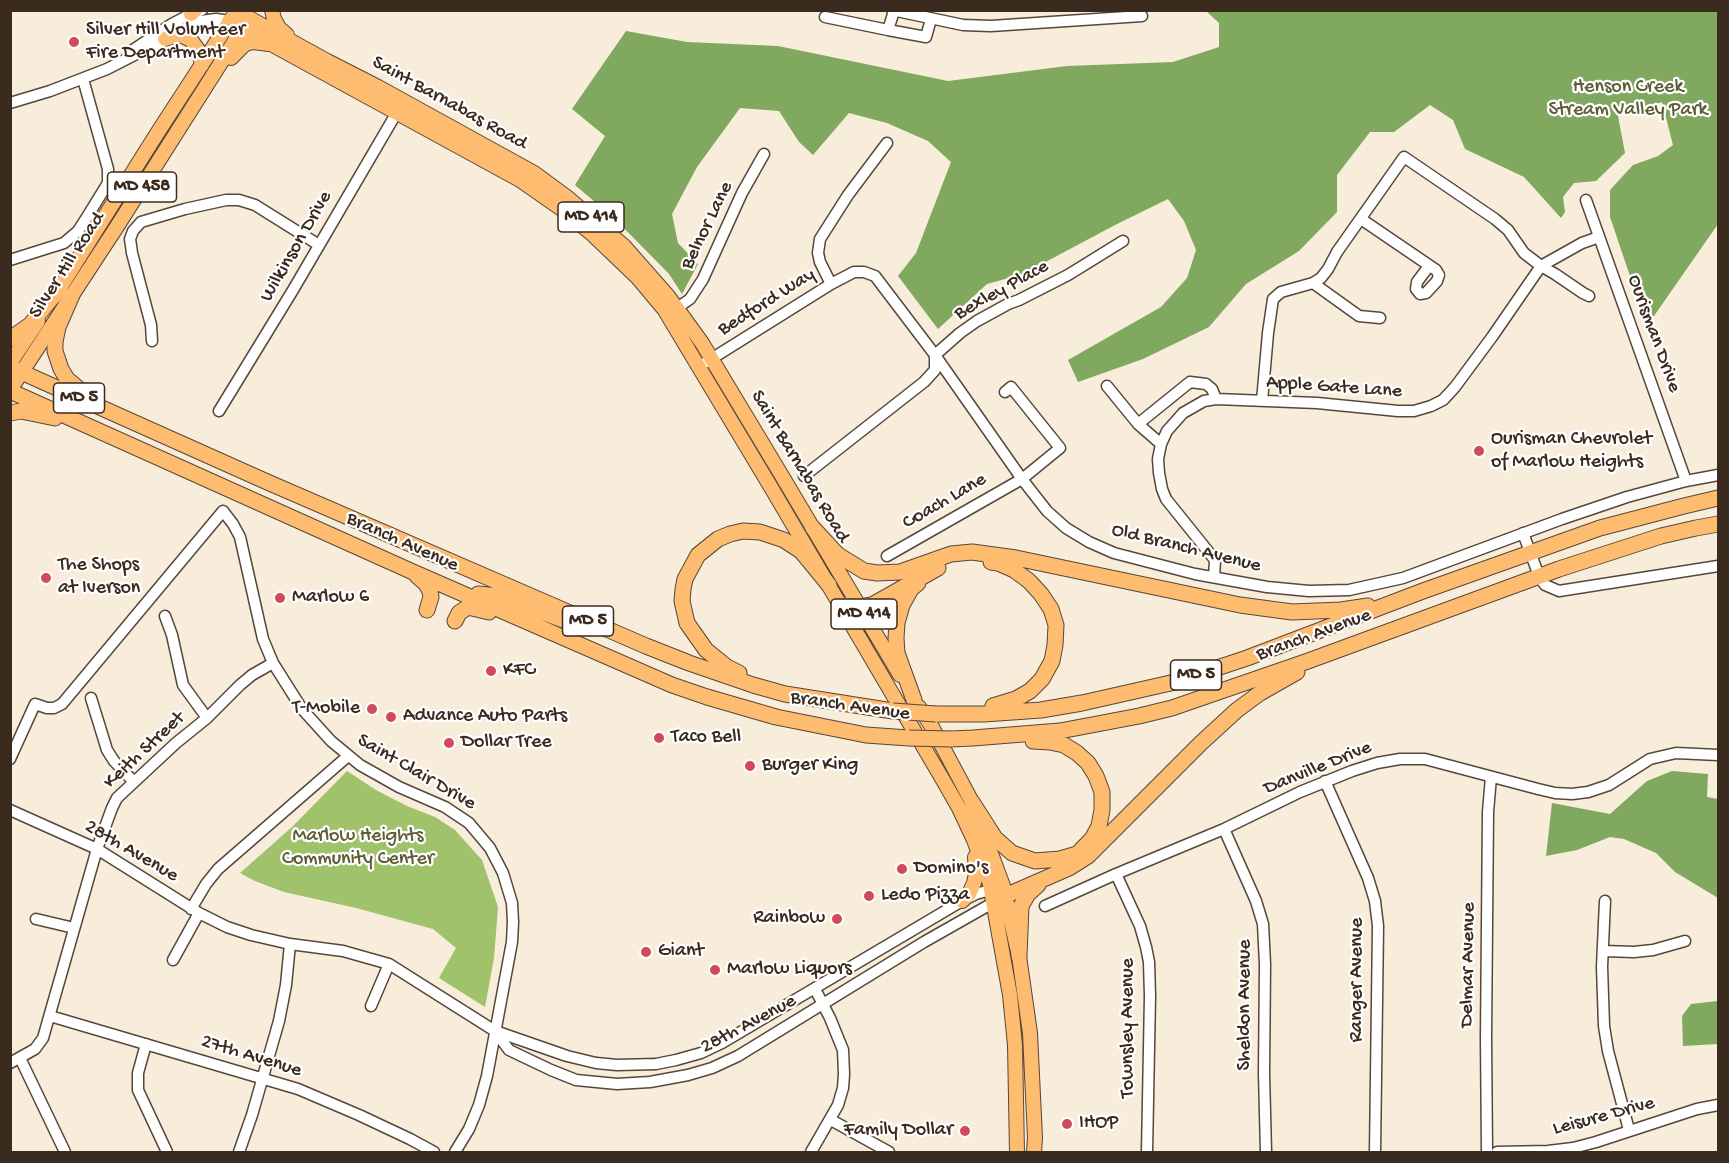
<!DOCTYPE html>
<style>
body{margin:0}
#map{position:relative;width:1729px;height:1163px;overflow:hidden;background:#f8ecdb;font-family:"Gochi Hand",sans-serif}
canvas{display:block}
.frame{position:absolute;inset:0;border:12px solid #3b2a1e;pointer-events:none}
</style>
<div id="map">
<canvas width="1729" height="1163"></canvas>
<div class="frame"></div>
</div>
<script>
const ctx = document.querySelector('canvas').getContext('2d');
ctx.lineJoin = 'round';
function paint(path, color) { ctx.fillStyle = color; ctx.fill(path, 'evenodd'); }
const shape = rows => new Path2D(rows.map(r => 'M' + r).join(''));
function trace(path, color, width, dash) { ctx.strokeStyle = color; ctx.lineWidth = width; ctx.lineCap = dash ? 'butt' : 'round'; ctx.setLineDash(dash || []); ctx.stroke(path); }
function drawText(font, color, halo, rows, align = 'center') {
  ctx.font = font + ' "Gochi Hand",sans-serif'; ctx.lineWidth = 4.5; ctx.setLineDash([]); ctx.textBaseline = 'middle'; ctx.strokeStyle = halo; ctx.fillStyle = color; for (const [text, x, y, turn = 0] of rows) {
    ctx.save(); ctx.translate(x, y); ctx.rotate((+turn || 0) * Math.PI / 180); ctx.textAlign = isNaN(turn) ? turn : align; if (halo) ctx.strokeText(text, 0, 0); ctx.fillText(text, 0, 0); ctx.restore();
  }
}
const green = shape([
 [347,771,376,790,407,806,435,817,455,830,482,860,498,907,494,958,485,1007,439,978,456,948,433,929,356,908,284,892,255,881,240,873,292,827]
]);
const forest = shape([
 [1206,11,1718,11,1718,224,1647,326,1610,217,1610,190,1633,165,1658,156,1673,145,1662,102,1618,116,1625,153,1596,181,1574,183,1563,197,1565,212,1561,218,1524,177,1465,149,1453,120,1430,105,1394,132,1370,132,1337,175,1337,212,1299,251,1246,284,1209,327,1143,359,1078,382,1068,360,1161,307,1187,278,1196,250,1184,221,1168,199,1115,225,1023,274,987,284,938,329,898,276,916,253,951,162,928,141,887,123,849,113,813,155,799,142,779,111,740,108,697,167,672,214,678,243,698,264,682,294,669,274,616,220,575,185,605,136,572,109,626,31,687,42,778,46,948,81,1067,66,1173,62,1219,47,1219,23],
 [1672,771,1708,774,1707,797,1718,799,1718,898,1675,872,1656,853,1624,839,1610,837,1577,850,1546,856,1552,803,1610,814,1647,781],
 [1718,1001,1718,1044,1683,1046,1682,1016,1691,1004]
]);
const minor = shape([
 [892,10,963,25,991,26,1142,16],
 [825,17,888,30,894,11],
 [888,30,926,37,931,19],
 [130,52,172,24,191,14,202,10],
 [10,103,50,91,107,69,201,21,216,19,229,21],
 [1586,200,1686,481],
 [1361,219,1436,270,1439,275,1437,281,1426,293,1420,294,1416,289,1417,282,1429,266],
 [10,260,64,243,78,231,87,217,108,183,108,169,83,79],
 [1313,283,1359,316,1380,318],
 [831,284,820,262,818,253,820,239,848,195,887,143],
 [677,308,690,299,703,279,742,193,764,154],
 [152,341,151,325,132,253,130,239,133,231,141,222,185,209,226,200,239,200,255,205,319,245],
 [700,366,831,284,854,272,864,272,875,276,935,355,1022,479,1047,511,1066,528,1089,542,1114,553,1195,574,1267,587,1309,591,1349,590,1403,578,1562,519,1627,497,1686,481,1718,475],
 [1107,386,1138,424,1161,444],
 [1262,401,1268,333,1273,299,1281,292,1313,283,1321,278,1328,269,1337,252,1404,157,1495,219,1508,230,1524,253,1541,266,1555,274,1583,293,1589,296],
 [219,411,293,290,400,107],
 [1138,424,1190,382,1206,384,1212,389,1216,399],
 [804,476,924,382,935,370,935,355,960,333,977,321,1008,304,1019,300,1068,275,1123,241],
 [1523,533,1539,576,1545,585,1559,591,1718,566],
 [887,556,1022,479,1060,448,1011,387,1005,392],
 [1214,577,1215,560,1166,499,1162,489,1159,473,1158,459,1161,444,1167,431,1183,413,1204,401,1216,399,1317,403,1398,411,1414,411,1431,406,1443,400,1455,387,1492,337,1541,266,1582,243,1599,237],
 [165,616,172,635,183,685,207,718],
 [91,698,107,750,114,761,134,782],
 [10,759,35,704,47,708,54,708,62,704,223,511,233,524,240,537,263,639,273,663,302,709,331,741,360,765,399,787,445,807,469,823,490,848,503,873,512,903,513,922,512,942,487,1076,479,1105,469,1129,455,1152],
 [1325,781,1368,878,1375,901,1378,926,1375,1152],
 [10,810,97,849,199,913,227,927,251,935,290,944,343,951,389,964,495,1031,567,1056,596,1063,617,1065,656,1064,676,1060,701,1053,722,1043,962,901,976,894,997,888],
 [1224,829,1256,901,1263,924,1265,964,1264,1074,1266,1152],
 [1116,874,1140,926,1146,947,1149,962,1150,996,1147,1152],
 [1605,901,1602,967,1604,1026,1608,1051,1629,1130],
 [1045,906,1116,874,1224,829,1300,792,1352,771,1377,763,1400,759,1425,759,1538,789,1555,793,1572,794,1588,792,1609,785,1650,759,1676,753,1718,755],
 [191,909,206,884,218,869,348,756],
 [36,919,74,928],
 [1603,951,1634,952,1653,950,1685,941],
 [173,960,199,913],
 [371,1006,389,964],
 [50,1016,298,1089,359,1115,410,1139,434,1152],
 [495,1031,509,1050,551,1070,576,1080,617,1084,650,1082,688,1075,712,1068,738,1056,924,942,998,900],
 [146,1044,138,1073,138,1090,167,1152],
 [20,1058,65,1152],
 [10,1063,35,1049,43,1038,97,849,112,808,117,798,176,743,207,718,240,685,252,675,273,663],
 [831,1120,889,1152],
 [239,1152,252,1115,279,1021,286,985,290,944],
 [811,1152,838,1105,843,1088,844,1074,843,1050,830,1018,815,989],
 [1487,1152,1486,1038,1488,812,1491,777],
 [1497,1152,1548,1151,1573,1148,1596,1142,1697,1109,1718,1105]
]);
const major = shape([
 [272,10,274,19,279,28,287,35],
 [235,12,249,18,327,61,378,87,534,173,568,198,624,246,668,296,702,343,785,481,900,675],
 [191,14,195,10],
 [229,21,520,180,563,210,591,233,638,278,664,309,772,489,943,780,959,808,974,840,990,884,1010,995,1015,1045,1017,1152],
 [165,39,180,35,191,40,199,51,202,65],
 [231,58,245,44,253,42,269,44],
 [54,297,158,132,234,15],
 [10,363,38,321],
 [10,390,116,228,248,20],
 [919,707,932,727,972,802,1003,886,1019,956,1030,1033,1035,1138,1034,1152],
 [962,901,969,894,974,883,976,873,975,857]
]);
const highway = shape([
 [72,295,58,327,55,342,55,351,61,369,67,379,87,396],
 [10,339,30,325,59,289],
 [10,367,265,481,646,646,689,663,753,685,785,694,893,711],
 [10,391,413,572,672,685,707,697,776,717,866,735,909,738],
 [10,413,21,411,55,418],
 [813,528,838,555,864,571,877,573,900,572,951,554,972,552,1016,558,1240,605,1292,612,1341,610,1368,606],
 [991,562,998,563,1014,570,1029,581,1041,594,1051,609,1056,625,1055,645,1052,661,1042,679,1030,691,1016,699,993,706],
 [417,576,426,584,430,591,431,597,427,610],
 [478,594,498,596,566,621],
 [841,605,860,607,872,605,938,568],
 [455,621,459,613,468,607,489,612],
 [739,673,727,667,706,650,687,623,682,601,683,589,685,579,698,555,718,539,730,534,743,531,760,532,784,540,801,551,829,585],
 [914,700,897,653,896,638,897,623,902,605,911,589,918,583],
 [936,714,984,714,1041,710,1082,703,1175,682,1247,658,1423,591,1600,528,1684,506,1718,498],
 [951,739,973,738,1060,731,1139,716,1172,708,1308,661,1559,569,1661,536,1696,528,1718,524],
 [1033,741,1050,742,1064,745,1077,753,1088,763,1096,776,1102,792,1102,810,1099,826,1092,839,1081,850],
 [972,802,995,838,1012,853,1035,861,1060,859,1077,854],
 [1005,896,1069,868,1088,856,1201,743,1237,710,1260,693,1297,672],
 [1019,956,1021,906,1028,894,1038,885]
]);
const highwayBridge = shape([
 [893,711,936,714],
 [909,738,951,739]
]);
const markers = [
 [74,42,6,"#d1495b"],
 [1479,451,6,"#d1495b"],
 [46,578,6,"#d1495b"],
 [280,598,6,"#d1495b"],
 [491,671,6,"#d1495b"],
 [372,709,6,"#d1495b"],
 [391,717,6,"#d1495b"],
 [659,738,6,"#d1495b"],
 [449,743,6,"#d1495b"],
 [750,766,6,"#d1495b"],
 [902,869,6,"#d1495b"],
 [869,896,6,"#d1495b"],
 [837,919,6,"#d1495b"],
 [646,952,6,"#d1495b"],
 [715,970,6,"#d1495b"],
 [1067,1124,6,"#d1495b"],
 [965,1131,6,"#d1495b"]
];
const shields = [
 [142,187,69],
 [591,217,66],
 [79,398,51],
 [864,614,66],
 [588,621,51],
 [1196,675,51]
];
const shieldNames = [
 ["MD 458",142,187],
 ["MD 414",591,217],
 ["MD 5",79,398],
 ["MD 414",864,614],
 ["MD 5",588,621],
 ["MD 5",1196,675]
];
const poiNames = [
 ["Silver Hill Volunteer",86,31],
 ["Fire Department",86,54],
 ["Ourisman Chevrolet",1491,440],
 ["of Marlow Heights",1491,463],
 ["The Shops",58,566],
 ["at Iverson",58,589],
 ["Marlow 6",292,598],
 ["KFC",503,671],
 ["T-Mobile",360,709,"right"],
 ["Advance Auto Parts",403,717],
 ["Taco Bell",671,738],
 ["Dollar Tree",461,743],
 ["Burger King",762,766],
 ["Domino's",914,869],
 ["Ledo Pizza",881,896],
 ["Rainbow",825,919,"right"],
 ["Giant",658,952],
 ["Marlow Liquors",727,970],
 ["IHOP",1079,1124],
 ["Family Dollar",953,1131,"right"]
];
const parkNames = [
 ["Henson Creek",1628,88],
 ["Stream Valley Park",1628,111],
 ["Marlow Heights",358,837],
 ["Community Center",358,860]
];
const streetNames = [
 ["Saint Barnabas Road",449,104,29],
 ["Belnor Lane",708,226,-64],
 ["Wilkinson Drive",297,247,-60],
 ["Silver Hill Road",68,266,-57],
 ["Bexley Place",1002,291,-29],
 ["Bedford Way",767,303,-32],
 ["Ourisman Drive",1653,334,70],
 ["Apple Gate Lane",1334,388,4],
 ["Saint Barnabas Road",799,467,59],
 ["Coach Lane",945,502,-30],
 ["Branch Avenue",402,543,24],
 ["Old Branch Avenue",1186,549,14],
 ["Branch Avenue",1314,636,-20],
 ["Branch Avenue",850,707,8],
 ["Keith Street",145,751,-43],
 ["Danville Drive",1318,769,-22],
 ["Saint Clair Drive",416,773,30],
 ["28th Avenue",131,852,30],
 ["Delmar Avenue",1469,965,-89],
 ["Ranger Avenue",1358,980,-90],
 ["Sheldon Avenue",1246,1005,-90],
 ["28th Avenue",749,1025,-28],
 ["Townsley Avenue",1129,1028,-90],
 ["27th Avenue",251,1057,17],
 ["Leisure Drive",1604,1117,-15]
];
paint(green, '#a0c26b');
paint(forest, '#80a85f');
trace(minor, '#57473a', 13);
trace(major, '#57473a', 16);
trace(highway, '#57473a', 17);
trace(minor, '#fff', 10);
trace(major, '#fdbc6f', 14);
trace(highway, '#fdbc6f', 15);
trace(highwayBridge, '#57473a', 17, []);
trace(highwayBridge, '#fdbc6f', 15);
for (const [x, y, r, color] of markers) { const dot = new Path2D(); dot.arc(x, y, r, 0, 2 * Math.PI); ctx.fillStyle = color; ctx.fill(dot); trace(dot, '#fff', 2); }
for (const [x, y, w] of shields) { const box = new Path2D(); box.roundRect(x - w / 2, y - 15, w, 30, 4.5); ctx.fillStyle = '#fff'; ctx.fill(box); trace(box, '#3b2a1e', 1.5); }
drawText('bold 18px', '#3b2a1e', null, shieldNames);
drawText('20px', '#3b2a1e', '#fff', poiNames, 'left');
drawText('20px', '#5e5f39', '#fff', parkNames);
drawText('20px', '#3b2a1e', '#fff', streetNames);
</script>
